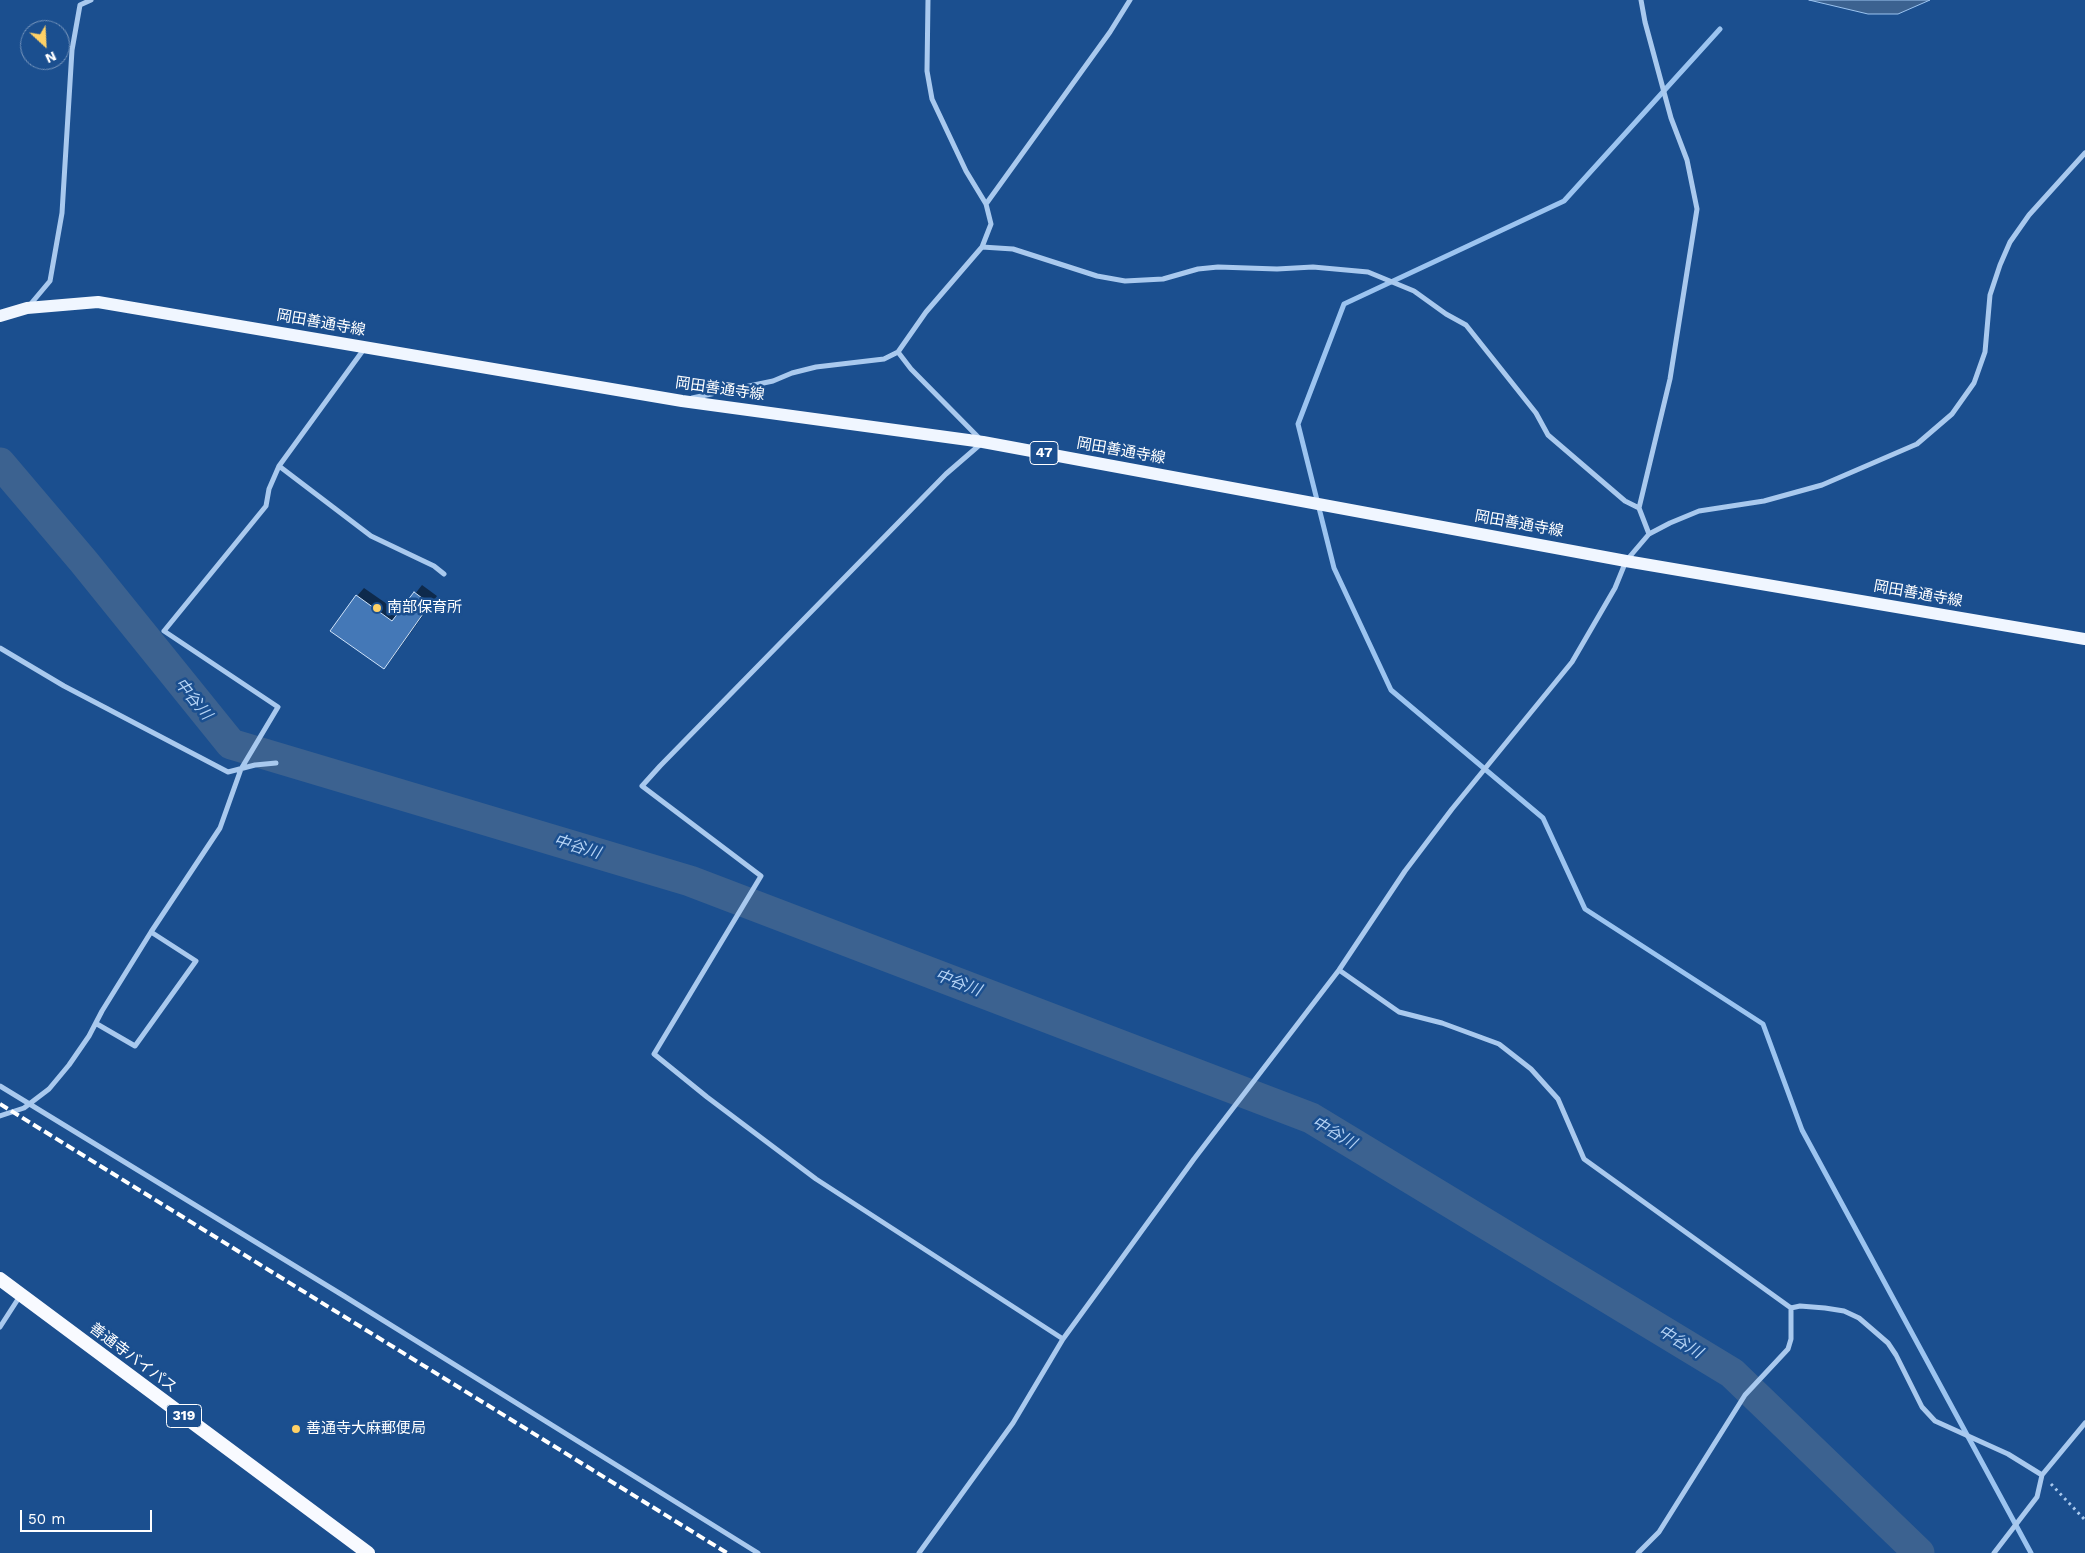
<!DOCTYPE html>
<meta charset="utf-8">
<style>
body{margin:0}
#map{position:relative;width:2085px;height:1553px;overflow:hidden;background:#1b4f8f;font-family:"Work Sans",sans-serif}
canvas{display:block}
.north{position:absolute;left:20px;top:20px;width:50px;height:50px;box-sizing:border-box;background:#1b4f8f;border:1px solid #7695bc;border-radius:50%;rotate:155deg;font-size:14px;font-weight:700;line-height:20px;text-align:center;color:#fff}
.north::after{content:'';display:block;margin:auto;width:18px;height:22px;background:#ffd166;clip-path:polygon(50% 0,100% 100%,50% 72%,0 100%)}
.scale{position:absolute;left:20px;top:1510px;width:132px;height:22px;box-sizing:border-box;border:2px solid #fff;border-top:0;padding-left:6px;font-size:15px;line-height:18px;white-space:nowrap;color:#fff;-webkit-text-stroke:4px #1b4f8f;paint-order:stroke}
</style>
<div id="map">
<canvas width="2085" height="1553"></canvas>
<div class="north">N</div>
<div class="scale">50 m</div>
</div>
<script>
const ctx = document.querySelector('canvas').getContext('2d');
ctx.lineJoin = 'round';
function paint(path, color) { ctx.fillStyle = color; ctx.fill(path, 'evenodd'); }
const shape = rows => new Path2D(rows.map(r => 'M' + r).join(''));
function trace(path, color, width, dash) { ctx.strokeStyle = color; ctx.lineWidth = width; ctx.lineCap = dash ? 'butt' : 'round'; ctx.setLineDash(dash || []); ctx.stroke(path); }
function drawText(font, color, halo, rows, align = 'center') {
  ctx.font = font + ' "Work Sans","Noto Sans JP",sans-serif'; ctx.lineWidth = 5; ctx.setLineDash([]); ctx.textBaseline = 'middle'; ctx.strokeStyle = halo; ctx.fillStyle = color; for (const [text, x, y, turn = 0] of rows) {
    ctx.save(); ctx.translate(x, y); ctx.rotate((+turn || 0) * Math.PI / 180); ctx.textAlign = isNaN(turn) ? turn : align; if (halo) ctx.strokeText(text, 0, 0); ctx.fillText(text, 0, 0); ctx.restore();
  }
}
const water = shape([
 [1809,0,1930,0,1898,14,1868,14,1809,0]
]);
const shadow = shape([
 [422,585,437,596,391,660,383,667,357,596,364,588,400,613]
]);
const stream = shape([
 [1720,29,1564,201,1344,304,1298,424,1334,568,1391,690,1543,818,1585,909,1763,1024,1802,1130,2031,1553]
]);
const river = shape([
 [0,463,84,562,231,744,690,881,1311,1118,1732,1373,1919,1553]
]);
const building = shape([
 [414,592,430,604,384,669,330,631,356,595,392,621,414,592]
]);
const path = shape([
 [2051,1484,2085,1520]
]);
const minor = shape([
 [1641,0,1645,22,1671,118,1687,160,1697,209,1670,379,1639,508,1649,534],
 [986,204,1110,32,1130,0],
 [982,247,1013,249,1097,276,1125,281,1163,279,1198,269,1218,267,1277,269,1313,267,1368,272,1414,291,1446,314,1466,325,1536,413,1548,435,1625,501,1639,508],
 [29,306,50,281,62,213,72,50,80,5,91,0],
 [898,352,911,369,983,442,946,474,660,766,642,786,761,876,654,1054,707,1097,816,1179,1063,1339],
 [692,398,773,381,792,373,816,367,884,359,898,352,926,312,982,247,991,224,986,204,966,171,932,99,927,71,928,0],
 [279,466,371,536,434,566,444,574],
 [0,648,64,686,228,772,255,765,276,763],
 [1339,970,1399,1012,1442,1023,1499,1044,1531,1069,1558,1099,1584,1159,1791,1308,1791,1339,1788,1349,1745,1395,1659,1532,1638,1553],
 [97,1024,135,1046,196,961,151,932],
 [0,1086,344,1296,758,1553],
 [0,1116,24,1108,49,1089,69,1065,89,1036,102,1011,151,932,220,828,241,769,278,707,164,631,266,506,269,489,279,466,364,349],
 [1791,1308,1800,1306,1825,1308,1844,1311,1859,1318,1888,1343,1896,1355,1922,1407,1935,1421,2008,1454,2042,1475],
 [0,1327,20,1296],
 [919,1553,1013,1423,1063,1339,1194,1159,1339,970,1405,871,1452,809,1572,662,1615,588,1626,561,1649,534,1670,523,1699,511,1764,501,1822,485,1917,444,1952,414,1974,383,1985,352,1990,295,2000,265,2010,242,2029,215,2085,153],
 [1994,1553,2037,1497,2042,1475,2085,1423]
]);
const primary = shape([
 [0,316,27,308,98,302,682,401,983,442,1626,561,2085,639]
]);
const trunk = shape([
 [0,1279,368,1553]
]);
const rail = shape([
 [0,1104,727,1553]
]);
const markers = [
 [377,608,5,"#ffd166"],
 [296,1429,5,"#ffd166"]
];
const shields = [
 [1044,453,28],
 [184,1416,35]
];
const shieldNames = [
 ["47",1044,453],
 ["319",184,1416]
];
const streetNames = [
 ["岡田善通寺線",321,323,10],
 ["岡田善通寺線",720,389,8],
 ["岡田善通寺線",1121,451,10],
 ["岡田善通寺線",1519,524,10],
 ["岡田善通寺線",1918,594,10],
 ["善通寺バイパス",133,1358,37]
];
const poiNames = [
 ["南部保育所",387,608],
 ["善通寺大麻郵便局",306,1429]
];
const waterNames = [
 ["中谷川",193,699,51],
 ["中谷川",577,847,17],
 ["中谷川",958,983,21],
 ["中谷川",1334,1133,30],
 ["中谷川",1680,1342,31]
];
paint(water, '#3c6290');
trace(water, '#9cc4f0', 1);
paint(shadow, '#0007');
trace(stream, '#9cc4f0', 5);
trace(river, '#3c6290', 31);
paint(building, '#4478b7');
trace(building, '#cfe3fa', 1);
trace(path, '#a9c9ee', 3, [2.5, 4]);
trace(minor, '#a9c9ee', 5);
trace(primary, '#f0f6ff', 12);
trace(trunk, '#f8faff', 14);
trace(rail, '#fff', 4, [9, 4]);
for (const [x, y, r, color] of markers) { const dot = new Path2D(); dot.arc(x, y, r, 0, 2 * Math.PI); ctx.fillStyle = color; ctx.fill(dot); trace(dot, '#1b4f8f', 2); }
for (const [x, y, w] of shields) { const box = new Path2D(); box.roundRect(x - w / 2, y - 11.5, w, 23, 4); ctx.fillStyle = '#1b4f8f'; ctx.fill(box); trace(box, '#fff', 1); }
drawText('bold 14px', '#fff', null, shieldNames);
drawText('15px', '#fff', '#1b4f8f', streetNames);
drawText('15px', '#fff', '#1b4f8f', poiNames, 'left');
drawText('italic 16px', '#b5d3f5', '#1b4f8f', waterNames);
</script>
